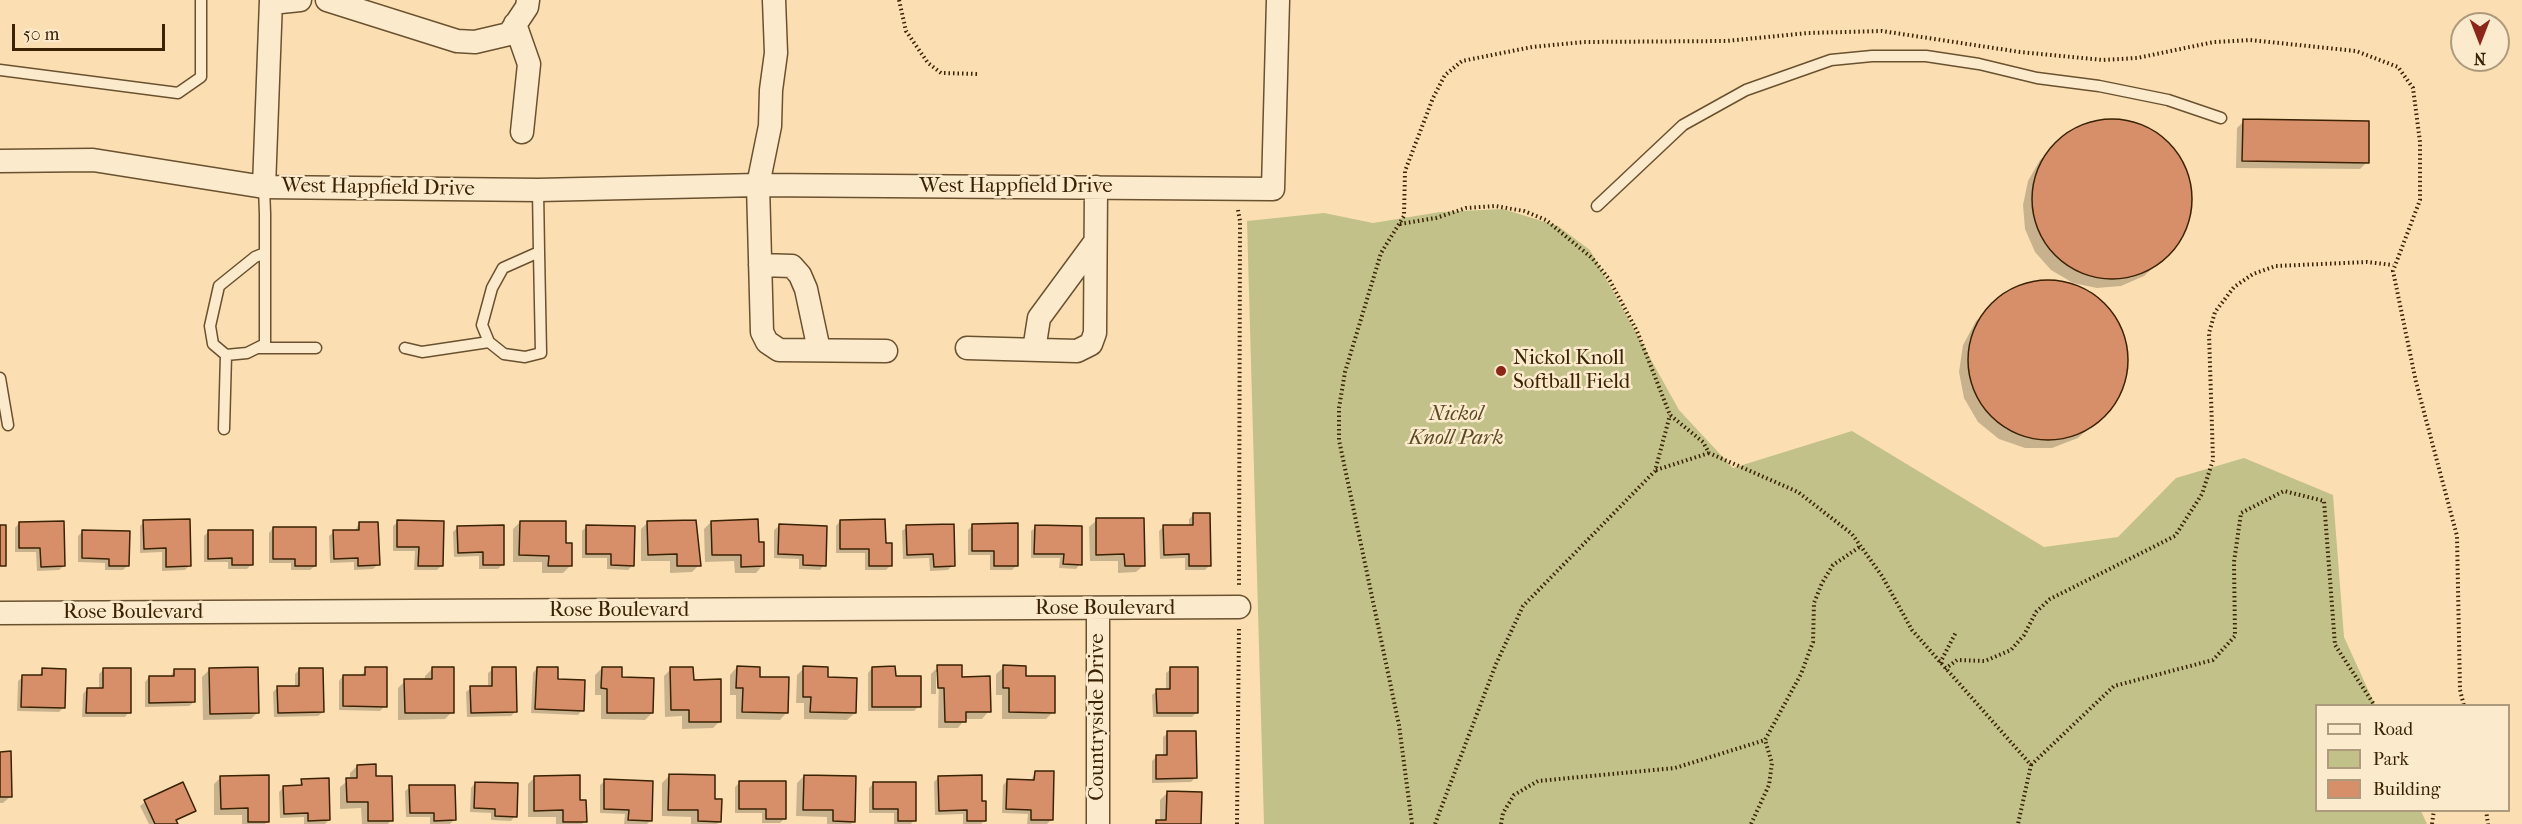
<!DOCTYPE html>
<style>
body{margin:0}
#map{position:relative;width:2522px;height:824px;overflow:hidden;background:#fbdfb2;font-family:"IM FELL French Canon",serif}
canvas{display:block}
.legend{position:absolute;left:2315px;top:704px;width:195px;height:108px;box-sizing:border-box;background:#fceacd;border:2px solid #ae9a7c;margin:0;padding:8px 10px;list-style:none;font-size:18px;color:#3a2203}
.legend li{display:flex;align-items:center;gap:12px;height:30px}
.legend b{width:30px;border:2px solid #ae9a7c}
.north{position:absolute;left:2450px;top:12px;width:60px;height:60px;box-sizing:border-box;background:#fceacd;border:2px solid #ae9a7c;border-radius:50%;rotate:180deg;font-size:16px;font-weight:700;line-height:24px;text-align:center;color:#3a2203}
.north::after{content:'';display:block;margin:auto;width:21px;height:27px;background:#8f2418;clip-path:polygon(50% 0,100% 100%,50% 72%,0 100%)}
.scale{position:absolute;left:12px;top:24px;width:153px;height:27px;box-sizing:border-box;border:3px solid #3a2203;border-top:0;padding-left:8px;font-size:18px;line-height:21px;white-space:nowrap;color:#3a2203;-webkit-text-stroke:4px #fceacd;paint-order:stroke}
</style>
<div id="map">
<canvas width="2522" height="824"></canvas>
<ul class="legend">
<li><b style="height:8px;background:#fceacd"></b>Road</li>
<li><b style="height:16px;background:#c2c189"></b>Park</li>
<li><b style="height:16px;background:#d68f69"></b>Building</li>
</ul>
<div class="north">N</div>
<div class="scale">50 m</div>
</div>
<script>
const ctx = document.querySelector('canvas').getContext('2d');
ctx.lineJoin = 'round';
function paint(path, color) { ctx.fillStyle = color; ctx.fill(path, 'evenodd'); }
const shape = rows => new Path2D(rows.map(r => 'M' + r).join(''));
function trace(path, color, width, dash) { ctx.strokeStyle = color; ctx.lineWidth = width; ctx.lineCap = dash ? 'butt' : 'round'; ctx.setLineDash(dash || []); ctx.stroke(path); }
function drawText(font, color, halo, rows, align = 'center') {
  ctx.font = font + ' "IM FELL French Canon",serif'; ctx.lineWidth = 5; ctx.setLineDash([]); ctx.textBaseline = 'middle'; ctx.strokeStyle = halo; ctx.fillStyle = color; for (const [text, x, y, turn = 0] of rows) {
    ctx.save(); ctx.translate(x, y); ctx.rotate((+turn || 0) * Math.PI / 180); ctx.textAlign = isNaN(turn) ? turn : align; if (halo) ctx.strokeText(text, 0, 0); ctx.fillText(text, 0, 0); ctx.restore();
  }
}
const green = shape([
 [1503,209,1558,226,1590,250,1679,410,1733,468,1852,431,2044,547,2118,537,2176,478,2244,458,2333,495,2344,637,2375,705,2316,706,2316,810,2421,811,2427,824,1264,824,1247,221,1324,213,1373,223,1440,212]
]);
const shadow = shape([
 [2125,121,2151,131,2172,148,2186,171,2191,198,2186,225,2173,249,2144,276,2121,286,2097,288,2073,283,2051,270,2035,252,2025,229,2023,205,2028,181,2040,160,2072,131,2097,122],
 [2244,121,2367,162,2360,169,2236,168,2237,128],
 [2053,282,2077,287,2098,299,2114,318,2124,340,2127,365,2121,389,2109,410,2078,438,2052,448,2025,448,1999,439,1978,422,1964,398,1959,372,1963,345,1976,321,2005,294,2028,284],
 [1193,515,1210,565,1205,570,1185,570,1185,558,1160,559,1159,531,1164,526,1189,526,1189,519],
 [1097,520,1144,565,1136,572,1118,573,1118,561,1090,561,1089,527],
 [840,521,891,565,886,570,865,570,865,553,836,553,836,526],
 [144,522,189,566,185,570,162,571,162,552,140,553,140,526],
 [398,522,442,565,437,570,414,570,415,551,393,551,393,526],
 [520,522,570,566,563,573,542,573,542,562,513,562,513,529],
 [648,522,699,545,699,565,692,572,670,573,670,561,641,561,641,529],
 [711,522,763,565,756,573,735,573,734,561,705,562,704,529],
 [19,523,64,566,59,570,37,571,36,552,15,552,15,528],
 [359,523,378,564,373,569,354,570,354,562,330,563,329,536,334,532,355,531],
 [973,525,1017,565,1012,570,990,570,990,555,968,555,968,530],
 [587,526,633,565,628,570,607,569,607,558,582,558,582,531],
 [779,526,824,565,820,570,799,569,799,559,774,558,774,530],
 [458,527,503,564,498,569,479,569,479,556,454,557,453,532],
 [907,527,953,565,948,570,930,571,929,558,903,559,902,531],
 [1036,527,1080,564,1076,569,1059,568,1060,558,1031,558,1031,531],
 [273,528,315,566,310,570,291,570,291,563,269,563,269,533],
 [83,531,127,566,123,570,105,570,105,563,78,562,78,536],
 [208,532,252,564,247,569,228,569,228,562,204,562,204,536],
 [737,667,758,678,787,712,780,720,736,719,736,695,730,695,730,675],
 [938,667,960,679,989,711,982,719,965,719,958,728,938,728,939,672,936,672,936,694,931,694,931,674],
 [1004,667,1025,678,1053,712,1046,719,1002,719,1002,695,996,695,996,674],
 [537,668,556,681,582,710,578,715,531,713,533,673],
 [602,668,620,678,652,713,645,720,601,719,601,695,595,695,595,675],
 [804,668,826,679,855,713,847,720,804,719,804,703,796,703,797,675],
 [872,668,919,706,914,711,868,711,868,673],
 [43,669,64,707,59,712,17,711,18,681,23,677,38,677],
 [104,669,129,712,125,717,82,717,83,694,87,689,99,689,99,674],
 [210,669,258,712,251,719,203,720,202,677],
 [300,669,323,712,318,716,274,717,273,692,278,687,295,687,295,674],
 [366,669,385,706,380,711,339,710,339,681,343,676,361,676],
 [432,669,452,712,445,719,398,720,398,688,405,681,425,681,425,676],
 [493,669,516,711,511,716,467,717,466,692,471,688,488,687,488,673],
 [671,669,692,681,720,721,713,728,682,729,682,716,665,717,664,676],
 [1171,669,1197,712,1192,717,1153,717,1152,695,1157,691,1166,691,1166,673],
 [174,670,194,702,189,706,145,707,145,682,149,677,170,677],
 [1168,733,1195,778,1191,782,1152,783,1152,761,1157,756,1163,756,1163,737],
 [0,753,11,796,3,803,0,803],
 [357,766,375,777,391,820,388,824,362,824,361,808,340,809,340,787,350,779,350,773],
 [1035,772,1051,820,1047,824,1027,824,1028,814,1002,813,1003,785,1007,781,1031,781],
 [669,776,713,800,720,821,717,824,691,824,691,817,662,816,662,783],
 [804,776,854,821,851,824,827,824,827,817,796,816,797,783],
 [221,777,268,821,265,824,242,824,242,815,214,815,214,784],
 [535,777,579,801,585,821,582,824,556,824,556,817,528,817,528,784],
 [939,777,980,803,985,820,981,824,963,824,963,814,935,815,934,782],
 [302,780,329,820,325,824,304,824,304,817,280,818,279,792,284,787,298,787],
 [605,781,650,821,647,824,624,824,625,814,600,813,600,785],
 [475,783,515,816,511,821,491,820,491,813,470,812,471,788],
 [739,783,785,818,780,823,762,823,762,813,735,813,735,787],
 [874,783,914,820,911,824,894,824,894,813,869,813,869,788],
 [410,787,454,820,450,824,430,824,430,817,406,817,405,791],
 [1167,793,1200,824,1154,824,1160,822,1160,800],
 [145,802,194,810,175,822,176,824,149,824,140,806]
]);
const building = shape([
 [2243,119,2369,121,2369,163,2242,161,2243,119],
 '2032 199a80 80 0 1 1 160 0a80 80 0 1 1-160 0Z',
 '1968 360a80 80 0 1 1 160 0a80 80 0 1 1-160 0Z',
 [1193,513,1210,513,1211,566,1189,566,1189,554,1164,555,1163,525,1193,525,1193,513],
 [1096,518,1144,518,1145,566,1125,566,1124,554,1096,555,1096,518],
 [190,519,191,566,166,567,166,548,144,549,143,520,190,519],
 [758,519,759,542,764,542,764,566,741,567,741,555,712,555,711,521,758,519],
 [885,519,886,543,892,543,892,566,869,566,869,549,840,549,840,520,885,519],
 [397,520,444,521,443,566,418,566,419,547,397,547,397,520],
 [696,520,701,566,677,566,677,554,648,555,647,521,696,520],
 [64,521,65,566,41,567,40,548,19,548,19,522,64,521],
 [520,521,566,521,566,543,572,543,572,566,548,566,549,556,519,555,520,521],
 [359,522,378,522,380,565,358,566,358,558,334,559,333,530,359,530,359,522],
 [1018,523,1018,566,994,566,994,551,972,551,972,524,1018,523],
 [779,524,827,526,826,566,803,565,803,555,778,554,779,524],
 [954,524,955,566,934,567,933,554,907,555,906,525,954,524],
 [0,525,6,525,6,566,0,566,0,525],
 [504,525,504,565,483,565,483,552,458,553,457,526,504,525],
 [586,525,635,526,634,566,611,565,611,554,586,554,586,525],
 [1035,525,1082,526,1082,565,1063,564,1064,554,1034,554,1035,525],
 [273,527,316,527,316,566,295,566,295,559,273,559,273,527],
 [82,530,130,531,129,566,109,566,109,559,82,558,82,530],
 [208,530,253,530,253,565,232,565,232,558,208,559,208,530],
 [937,665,962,665,962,677,990,676,991,712,966,712,966,722,945,722,944,688,938,688,937,665],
 [1003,665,1026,666,1026,676,1055,676,1055,713,1009,712,1009,688,1003,688,1003,665],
 [737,666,760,667,760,677,789,677,788,713,742,712,743,688,736,688,737,666],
 [803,666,828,667,828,677,857,678,856,713,810,712,811,697,803,697,803,666],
 [895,666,896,676,921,676,921,707,872,707,872,667,895,666],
 [258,667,259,713,210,714,209,668,258,667],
 [365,667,387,667,387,707,343,706,343,675,365,675,365,667],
 [432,667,454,667,454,713,405,713,404,679,432,679,432,667],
 [492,667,516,667,517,712,471,713,470,686,492,686,492,667],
 [537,667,558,667,558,679,585,680,584,711,535,709,537,667],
 [602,667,622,667,622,677,654,678,653,713,607,713,607,689,601,688,602,667],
 [670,667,693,667,694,680,721,679,721,722,689,722,689,710,671,710,670,667],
 [1170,667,1198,667,1198,713,1157,713,1156,689,1170,689,1170,667],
 [42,668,66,669,65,708,21,707,22,675,42,675,42,668],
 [103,668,131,668,131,713,86,713,87,688,103,688,103,668],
 [299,668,323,668,324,712,278,713,277,686,299,686,299,668],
 [174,669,195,669,195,702,149,703,149,676,174,676,174,669],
 [1167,731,1196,731,1197,778,1156,779,1156,755,1167,755,1167,731],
 [11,751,12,797,0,797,0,752,11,751],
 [376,764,376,776,392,776,393,821,368,821,368,802,347,802,346,778,357,778,357,765,376,764],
 [1035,771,1054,771,1053,820,1031,820,1031,810,1006,809,1007,779,1034,780,1035,771],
 [669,774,715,775,715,799,722,799,721,822,698,821,698,810,668,810,669,774],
 [269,775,269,822,248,822,248,808,221,809,220,776,269,775],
 [580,775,580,800,586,800,587,822,563,822,563,810,534,811,534,776,580,775],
 [804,775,856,776,855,822,833,821,833,810,803,810,804,775],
 [982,775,982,801,986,801,986,821,967,821,967,810,939,811,938,776,982,775],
 [329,778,330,820,308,821,308,813,284,814,283,786,302,785,301,779,329,778],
 [604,779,653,781,652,821,628,820,629,810,604,809,604,779],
 [739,781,786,781,786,819,766,819,766,809,739,809,739,781],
 [183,782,196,811,176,820,178,824,155,824,144,800,183,782],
 [475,782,518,783,517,817,495,816,495,809,474,808,475,782],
 [873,782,916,782,916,821,898,821,898,809,873,809,873,782],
 [409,785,455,785,456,820,434,821,434,813,410,813,409,785],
 [1167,791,1202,792,1201,824,1156,824,1156,820,1166,820,1167,791]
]);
const path = shape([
 [899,0,906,31,928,63,941,73,979,74],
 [1238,210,1240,221,1239,586],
 [1400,224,1436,218,1466,208,1495,206,1524,211,1546,220,1592,258,1609,279,1637,331,1670,415,1703,442,1709,453,1798,492,1852,534,1882,576,1912,630,2031,765,2018,824],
 [1656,470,1709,453],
 [1940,663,1956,632],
 [1945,669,1957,660,1985,661,2011,650,2024,635,2036,612,2050,599,2175,536,2202,494,2213,460,2209,333,2215,312,2234,287,2253,274,2276,266,2367,262,2393,265],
 [2031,765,2114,686,2213,660,2235,636,2234,562,2241,513,2284,491,2324,501,2335,645,2375,706],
 [2486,810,2488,824],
 [1237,824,1239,626],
 [1412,824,1399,725,1339,440,1339,408,1345,372,1381,253,1404,216,1405,171,1433,98,1445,75,1462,61,1532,47,1584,42,1726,41,1808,33,1882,31,2020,52,2103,60,2137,58,2214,42,2250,40,2356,51,2398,67,2413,88,2420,142,2420,200,2393,271,2416,382,2457,536,2460,690,2464,706],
 [1435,824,1496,664,1523,606,1655,471,1670,415],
 [1501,824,1503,813,1514,795,1538,781,1675,768,1765,740,1801,674,1813,642,1814,603,1822,583,1833,565,1861,546],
 [1751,824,1769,785,1772,763,1765,740],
 [2432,824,2434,810]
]);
const service = shape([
 [0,70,178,93,201,77,201,0],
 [264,187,265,214,265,344,247,353,226,355,213,344,210,326,219,286,255,257,265,253],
 [538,190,539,252,541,353,525,357,504,354,489,342,482,325,492,288,503,268,539,252],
 [1597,206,1683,125,1746,90,1831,60,1872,56,1926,56,1979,64,2037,78,2099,86,2168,100,2221,118],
 [257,348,316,348],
 [405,348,422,352,489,342],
 [0,378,8,425],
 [224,429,226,355]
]);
const minor = shape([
 [327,0,457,41,475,42,509,34,527,7,528,0],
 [774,0,776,53,771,90,770,126,758,185,762,332,767,342,779,350,886,351],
 [271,3,300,0],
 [515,24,529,64,522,132],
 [0,161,93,160,264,187,538,190,758,185,1273,189,1278,0],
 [264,187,271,0],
 [760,265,792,266,800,275,806,289,819,350],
 [967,348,1077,351,1091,344,1095,333,1096,187],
 [1034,350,1039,318,1095,242],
 [0,613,1239,607],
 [1098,824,1098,609]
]);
const markers = [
 [1501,371,6,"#8f2418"]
];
const streetNames = [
 ["West Happfield Drive",1016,187],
 ["West Happfield Drive",378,188,1],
 ["Rose Boulevard",1105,609],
 ["Rose Boulevard",619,611],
 ["Rose Boulevard",133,613],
 ["Countryside Drive",1098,717,-90]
];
const poiNames = [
 ["Nickol Knoll",1513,359],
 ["Softball Field",1513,383]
];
const parkNames = [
 ["Nickol",1456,415],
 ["Knoll Park",1456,439]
];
paint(green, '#c2c189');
paint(shadow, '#0003');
paint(building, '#d68f69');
trace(building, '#3a2203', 1.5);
trace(service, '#6a512f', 13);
trace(minor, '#6a512f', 25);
trace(path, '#3a2203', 4, [1.5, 3]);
trace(service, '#fceacd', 10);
trace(minor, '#fceacd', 22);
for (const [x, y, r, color] of markers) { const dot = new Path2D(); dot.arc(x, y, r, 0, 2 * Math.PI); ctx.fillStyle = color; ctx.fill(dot); trace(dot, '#fceacd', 2); }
drawText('21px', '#3a2203', '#fceacd', streetNames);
drawText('21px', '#3a2203', '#fceacd', poiNames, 'left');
drawText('italic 21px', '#5c4a24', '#fceacd', parkNames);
</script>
